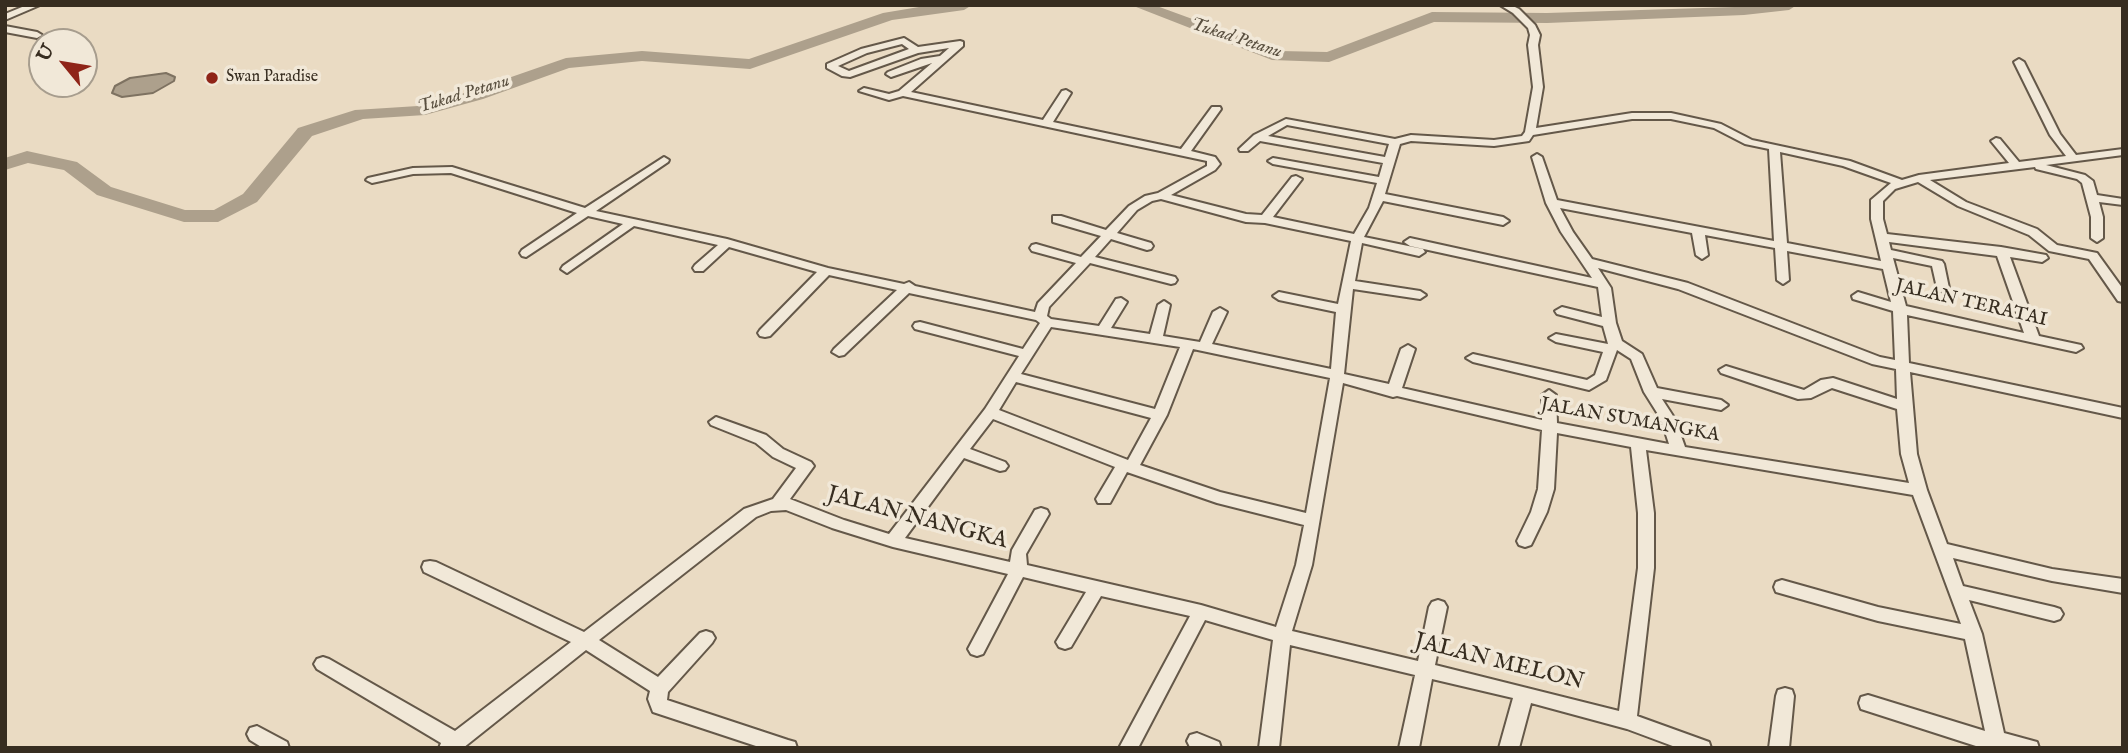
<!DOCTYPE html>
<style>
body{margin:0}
#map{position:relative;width:2128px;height:753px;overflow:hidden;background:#eadbc3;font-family:"IM FELL English",serif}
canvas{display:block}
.frame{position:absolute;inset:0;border:7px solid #372d20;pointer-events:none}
.north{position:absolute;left:28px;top:28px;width:70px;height:70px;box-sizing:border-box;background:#f1e8d8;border:2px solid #a79d8e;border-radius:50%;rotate:300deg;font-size:19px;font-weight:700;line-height:28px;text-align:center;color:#372d20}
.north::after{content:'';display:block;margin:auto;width:24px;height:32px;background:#8f2418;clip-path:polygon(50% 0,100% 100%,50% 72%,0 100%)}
</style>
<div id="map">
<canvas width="2128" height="753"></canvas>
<div class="frame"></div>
<div class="north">U</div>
</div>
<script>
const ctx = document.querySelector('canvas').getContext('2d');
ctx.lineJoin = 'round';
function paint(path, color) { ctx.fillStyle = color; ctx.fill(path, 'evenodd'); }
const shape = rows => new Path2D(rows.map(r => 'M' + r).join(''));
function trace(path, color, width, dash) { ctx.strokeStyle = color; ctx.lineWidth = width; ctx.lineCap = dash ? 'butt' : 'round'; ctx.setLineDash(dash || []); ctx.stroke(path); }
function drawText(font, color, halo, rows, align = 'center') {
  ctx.font = font + ' "IM FELL English",serif'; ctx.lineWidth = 7; ctx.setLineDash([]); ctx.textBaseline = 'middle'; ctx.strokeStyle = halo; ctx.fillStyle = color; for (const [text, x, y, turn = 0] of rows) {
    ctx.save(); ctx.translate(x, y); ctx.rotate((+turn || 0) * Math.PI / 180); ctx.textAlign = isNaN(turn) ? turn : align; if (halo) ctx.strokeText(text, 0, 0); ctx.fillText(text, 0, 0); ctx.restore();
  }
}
const water = shape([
 [166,73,175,77,174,81,153,93,122,97,112,93,115,86,130,78,166,73]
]);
const river = shape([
 [931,5,972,5,964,10,892,20,750,69,642,61,569,68,483,99,425,115,363,119,312,136,257,202,218,222,184,222,97,195,64,170,28,163,5,170,5,158,27,151,77,162,111,187,185,210,214,210,243,194,298,128,355,110,418,106,471,91,566,58,642,51,749,59,883,13,931,5],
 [1131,5,1154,5,1280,51,1327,52,1432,12,1547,13,1797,5,1789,10,1744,15,1547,23,1434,22,1329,62,1272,60,1131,5]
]);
const minor = shape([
 [27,5,40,5,5,20,5,14,27,5],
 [1500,5,1511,5,1519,9,1535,25,1540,35,1538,45,1543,87,1536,128,1632,113,1671,113,1721,124,1752,140,1850,161,1902,180,1919,175,2009,163,1991,141,1996,138,2000,139,2019,162,2066,156,2050,135,2014,62,2019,59,2024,62,2060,134,2076,155,2123,149,2123,155,2046,165,2085,175,2093,181,2097,195,2123,199,2123,205,2099,202,2103,217,2103,238,2097,242,2091,238,2091,217,2082,183,2077,179,2036,169,2035,167,1930,180,1966,202,2037,229,2057,245,2097,253,2123,289,2123,302,2118,301,2089,259,2049,251,2029,235,1958,206,1918,182,1895,189,1883,201,1883,219,1887,234,2001,247,2046,255,2048,258,2042,262,2010,257,2039,336,2081,345,2083,348,2076,352,1907,315,1909,363,2123,408,2123,418,1910,372,1917,454,1927,490,1947,544,2052,569,2123,579,2123,593,2052,581,1953,558,1963,586,2054,607,2060,609,2063,614,2060,619,2054,621,1969,600,1982,634,2004,733,2037,742,2039,748,1979,747,1861,709,1859,703,1861,697,1868,695,1985,731,1965,639,1878,621,1776,592,1774,587,1776,582,1782,580,1878,607,1961,624,1913,495,1646,450,1654,513,1654,568,1637,716,1709,742,1711,748,1678,748,1627,729,1531,703,1519,748,1499,748,1513,698,1432,679,1419,748,1399,748,1415,675,1290,645,1279,748,1259,748,1273,640,1205,620,1138,748,1119,748,1190,616,1101,596,1071,647,1065,649,1059,647,1056,642,1086,592,1023,577,983,654,977,656,971,654,968,649,1008,574,893,547,832,528,786,510,771,511,756,517,599,640,658,677,700,633,706,631,712,633,715,638,712,643,668,692,667,700,788,740,795,742,797,748,762,748,653,712,648,699,650,691,586,650,463,748,439,748,441,743,317,669,314,664,317,659,323,657,329,659,455,731,571,642,424,572,422,567,424,562,430,561,436,562,584,632,744,509,773,499,796,468,773,457,756,443,711,425,709,422,716,417,766,435,783,449,811,462,814,466,790,499,844,520,889,534,985,409,1019,356,915,329,913,326,915,323,920,322,1023,349,1040,323,1036,320,909,293,844,355,839,356,832,352,834,349,897,290,829,275,770,336,765,337,760,336,758,333,760,330,817,272,729,247,703,271,695,271,693,268,695,265,718,245,634,226,567,273,561,269,563,266,623,224,588,216,526,257,522,256,520,253,522,250,577,213,451,173,413,174,372,183,366,180,368,178,413,168,452,167,585,208,664,157,669,160,668,162,596,211,727,239,828,268,904,284,909,282,915,286,1035,312,1038,303,1076,263,1032,251,1030,248,1032,245,1036,244,1081,257,1101,236,1053,222,1053,216,1061,216,1106,230,1129,206,1145,196,1158,193,1207,166,1207,161,903,96,889,100,859,91,864,88,889,94,899,91,932,63,891,77,886,74,888,72,921,59,940,56,949,48,918,53,850,77,842,76,827,68,827,64,861,49,904,38,918,47,960,41,963,42,963,46,911,92,1043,120,1062,91,1066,90,1071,93,1053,122,1181,149,1212,107,1220,107,1221,109,1191,151,1215,157,1220,164,1215,170,1171,195,1246,214,1262,215,1292,177,1296,176,1302,179,1273,217,1354,234,1369,208,1377,183,1273,164,1268,161,1273,158,1379,177,1383,163,1260,141,1248,151,1240,151,1239,149,1254,135,1286,119,1395,139,1411,135,1494,140,1522,136,1525,132,1533,87,1528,45,1530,35,1528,28,1513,13,1500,5],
 [902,44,909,49,849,71,838,66,867,53,902,44],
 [1632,119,1671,119,1714,128,1745,144,1769,149,1774,241,1557,200,1542,157,1537,154,1532,157,1546,203,1561,232,1592,278,1410,238,1404,242,1410,246,1598,287,1602,317,1562,307,1555,311,1557,314,1603,326,1608,344,1556,334,1549,338,1556,342,1603,352,1595,375,1587,380,1473,354,1466,358,1473,362,1589,390,1606,380,1617,350,1631,359,1644,392,1661,419,1669,444,1557,423,1556,395,1549,390,1542,395,1542,420,1402,388,1415,349,1408,345,1401,349,1389,384,1344,374,1353,289,1420,299,1426,295,1420,291,1355,281,1362,243,1419,256,1425,252,1423,249,1364,237,1383,201,1503,225,1509,221,1503,217,1385,194,1400,144,1411,141,1494,146,1529,141,1533,135,1632,119],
 [1287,125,1389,144,1385,157,1268,136,1287,125],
 [1780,152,1843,166,1891,183,1871,200,1871,219,1881,261,1787,243,1780,152],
 [1161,199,1246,222,1265,223,1351,241,1338,304,1279,292,1273,296,1279,300,1336,312,1331,369,1212,344,1227,312,1220,308,1213,312,1200,342,1163,336,1170,305,1164,301,1158,305,1150,334,1111,328,1127,302,1121,298,1116,299,1099,326,1051,319,1047,316,1049,307,1090,263,1171,284,1175,283,1177,280,1175,277,1095,257,1111,239,1147,250,1151,249,1153,246,1151,243,1117,233,1137,210,1152,201,1161,199],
 [1560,208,1692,233,1696,255,1702,259,1708,255,1705,235,1775,248,1777,280,1783,284,1789,280,1787,251,1883,269,1891,302,1858,292,1852,296,1853,299,1893,311,1895,360,1880,357,1688,283,1592,259,1573,232,1560,208],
 [1889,242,1997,256,2024,333,1906,306,1893,258,1932,266,1937,288,1943,292,1949,288,1944,264,1942,261,1891,250,1889,242],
 [1598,268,1678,289,1872,364,1896,369,1897,399,1833,378,1821,380,1804,390,1726,366,1719,370,1721,373,1798,399,1811,398,1832,388,1897,409,1901,454,1909,483,1685,447,1675,419,1662,399,1721,410,1728,405,1721,400,1657,388,1642,354,1622,341,1616,323,1611,288,1598,268],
 [1051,327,1180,347,1155,409,1021,374,1051,327],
 [1193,349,1330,378,1306,513,1220,492,1140,465,1167,415,1193,349],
 [1016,382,1151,418,1128,460,999,410,1016,382],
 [1343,383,1393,397,1397,396,1542,430,1538,489,1531,512,1517,541,1519,545,1525,547,1531,545,1533,541,1547,512,1554,489,1557,433,1631,447,1638,513,1638,568,1619,711,1435,665,1447,607,1444,602,1438,600,1432,602,1429,607,1418,661,1292,631,1312,565,1343,383],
 [993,419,1115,467,1096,499,1098,503,1110,503,1127,472,1217,503,1304,525,1296,565,1276,627,1201,605,1027,565,1026,554,1049,514,1047,510,1041,508,1035,510,1012,550,1010,562,905,538,964,458,1000,471,1005,470,1008,466,1005,462,970,449,993,419],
 [5,26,37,32,42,35,37,38,5,32,5,26],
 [1785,688,1792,690,1794,696,1789,748,1769,748,1776,696,1778,690,1785,688],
 [257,726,287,742,289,748,263,748,250,740,247,734,250,728,257,726],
 [1197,733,1219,742,1221,748,1190,747,1187,741,1190,735,1197,733]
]);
const markers = [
 [212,78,7,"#8f2418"]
];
const farPoinames = [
 ["Swan Paradise",226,78]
];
const farWaternames = [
 ["Tukad Petanu",1236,39,18],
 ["Tukad Petanu",464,95,-17]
];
const streetNames = [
 ["JALAN TERATAI",1971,304,13],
 ["JALAN SUMANGKA",1630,421,10]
];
const nearStreetnames = [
 ["JALAN NANGKA",917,519,15],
 ["JALAN MELON",1499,663,14]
];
paint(water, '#ada08c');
trace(water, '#7e7261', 2);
paint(river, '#ada08c');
trace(minor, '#645849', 4);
paint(minor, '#f1e8d8');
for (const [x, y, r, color] of markers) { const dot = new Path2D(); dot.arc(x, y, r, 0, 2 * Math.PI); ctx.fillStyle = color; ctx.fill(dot); trace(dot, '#f1e8d8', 2.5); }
drawText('16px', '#372d20', '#f1e8d8', farPoinames, 'left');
drawText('italic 18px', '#5a5040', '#f1e8d8', farWaternames);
drawText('19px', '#372d20', '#f1e8d8', streetNames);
drawText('23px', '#372d20', '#f1e8d8', nearStreetnames);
</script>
